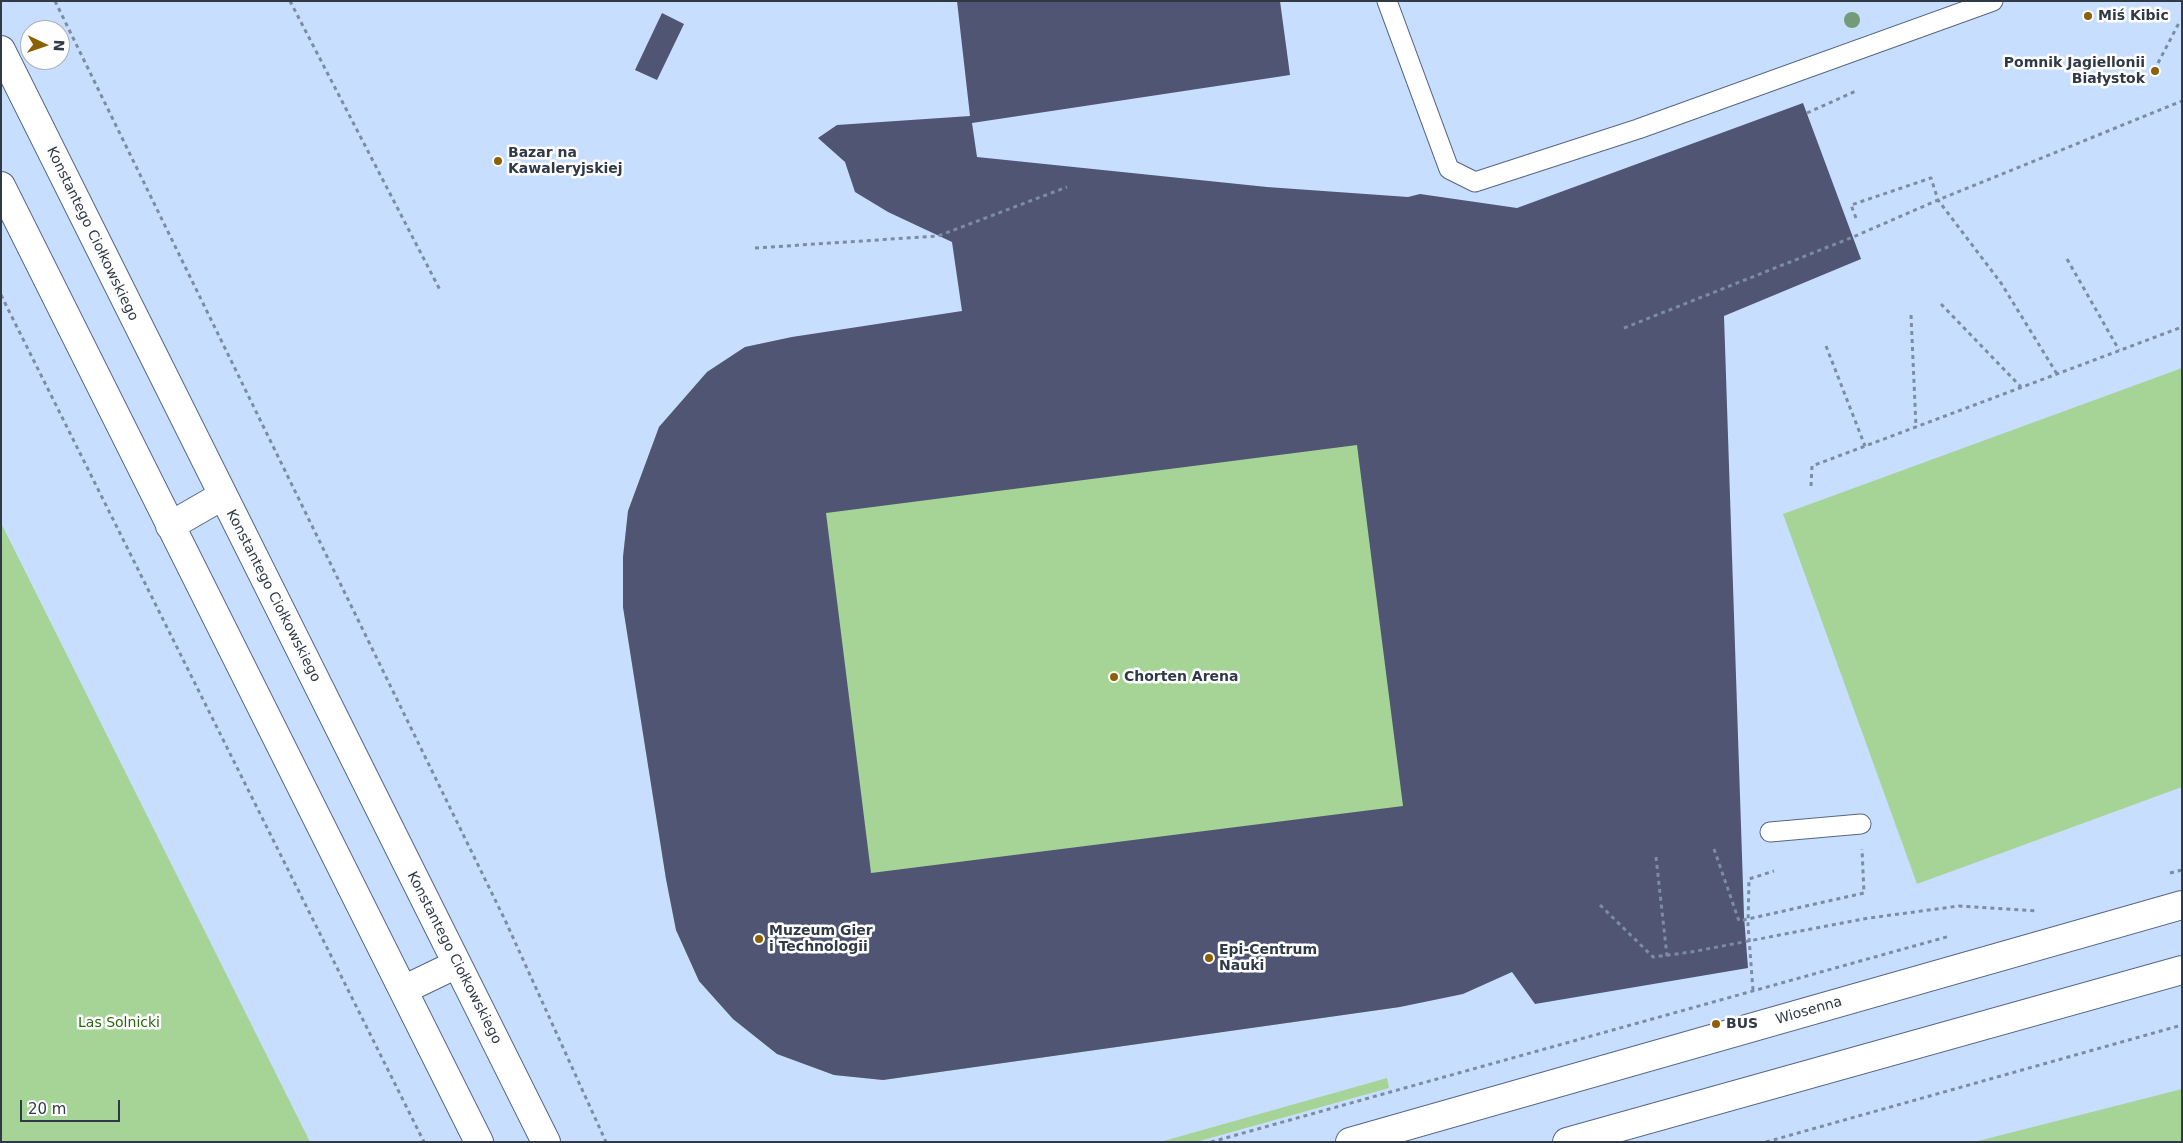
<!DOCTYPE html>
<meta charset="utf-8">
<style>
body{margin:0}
#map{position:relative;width:2183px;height:1143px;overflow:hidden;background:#c8deff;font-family:"DejaVu Sans",sans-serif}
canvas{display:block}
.frame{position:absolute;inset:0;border:2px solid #303946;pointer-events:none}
.north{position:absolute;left:20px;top:20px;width:50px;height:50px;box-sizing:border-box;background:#fefefe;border:1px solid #acafb4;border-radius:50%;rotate:93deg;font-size:14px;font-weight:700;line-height:20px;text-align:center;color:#303946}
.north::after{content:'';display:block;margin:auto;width:18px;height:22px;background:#8c6105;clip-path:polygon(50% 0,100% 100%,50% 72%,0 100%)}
.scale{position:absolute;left:20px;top:1100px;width:100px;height:22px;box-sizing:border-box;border:2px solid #303946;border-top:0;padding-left:6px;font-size:15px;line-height:18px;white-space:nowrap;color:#303946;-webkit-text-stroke:4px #fefefe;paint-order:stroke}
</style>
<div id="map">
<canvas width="2183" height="1143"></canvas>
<div class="frame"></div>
<div class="north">N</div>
<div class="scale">20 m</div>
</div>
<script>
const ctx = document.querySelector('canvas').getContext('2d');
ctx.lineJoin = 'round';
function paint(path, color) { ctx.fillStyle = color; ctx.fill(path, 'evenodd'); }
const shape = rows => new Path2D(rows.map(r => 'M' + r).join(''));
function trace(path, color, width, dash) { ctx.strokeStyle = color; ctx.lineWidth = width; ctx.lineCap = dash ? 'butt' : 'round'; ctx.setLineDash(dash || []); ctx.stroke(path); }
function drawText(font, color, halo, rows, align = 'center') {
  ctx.font = font + ' "DejaVu Sans",sans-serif'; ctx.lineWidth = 5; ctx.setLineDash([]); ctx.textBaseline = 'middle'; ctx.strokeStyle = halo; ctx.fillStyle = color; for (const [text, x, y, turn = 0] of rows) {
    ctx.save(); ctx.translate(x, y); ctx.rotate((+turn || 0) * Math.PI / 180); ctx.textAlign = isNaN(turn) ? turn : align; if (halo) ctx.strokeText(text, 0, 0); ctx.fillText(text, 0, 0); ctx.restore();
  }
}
const green = shape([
 [1412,262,1400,1007,883,1080,834,1075,777,1054,733,1019,699,981,676,930,666,879,623,607,623,557,628,511,659,427,707,372,745,347,792,337],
 [2182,368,2182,787,1917,884,1783,514],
 [1,523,310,1142,1,1142],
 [1387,1078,1389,1088,1196,1142,1160,1142],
 [2182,1089,2182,1142,1974,1142]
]);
const building = shape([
 [957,1,1280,1,1290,75,972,123,977,157,1267,187,1408,197,1420,194,1517,208,1803,103,1861,259,1724,316,1744,916,1748,968,1535,1004,1512,972,1463,994,1400,1007,883,1080,834,1075,777,1054,733,1019,699,981,676,930,666,879,623,607,623,557,628,511,659,427,707,372,745,347,792,337,962,311,952,242,888,212,855,192,845,162,818,138,837,125,970,116],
 [1357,445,1403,806,871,873,826,513],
 [662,13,684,24,657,80,635,70]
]);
const path = shape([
 [55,1,505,920,606,1142],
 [290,1,440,290],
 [2158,63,2180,21],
 [1807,113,1856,91],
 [1856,218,1851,205,1931,178,1938,200,2001,283,2057,374],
 [755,248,938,236,1067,187],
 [2067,259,2119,350],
 [1,295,424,1142],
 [1941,304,2021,387],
 [1911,315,1916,427],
 [1624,328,1853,237,1938,200,2182,101],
 [1826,346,1865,446],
 [1811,486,1812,466,2182,327],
 [1714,849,1739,921,1864,893,1862,849],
 [1656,857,1667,956],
 [2170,873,2182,870],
 [1600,905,1653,957,1691,952,1869,918,1959,906,2038,911],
 [1753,990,1748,925,1749,879,1774,871],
 [1211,1142,1950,936],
 [1766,1142,2182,1025]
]);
const lane = shape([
 [1387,1,1449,169,1475,182,1638,129,1993,1],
 [1770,832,1861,824]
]);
const secondary = shape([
 [1350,1142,2182,905],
 [1567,1142,2182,970]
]);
const primary = shape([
 [1,50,546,1142],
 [1,186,479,1142],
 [170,526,222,496],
 [403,990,457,964]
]);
const trees = [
 [1852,20]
];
const markers = [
 [2088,16,5,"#8c6105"],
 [2155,71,5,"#8c6105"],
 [498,161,5,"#8c6105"],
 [1114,677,5,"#8c6105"],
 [759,939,5,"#8c6105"],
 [1209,958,5,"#8c6105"],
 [1716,1024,5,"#8c6105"]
];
const poiNames = [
 ["Miś Kibic",2098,16],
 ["Pomnik Jagiellonii",2145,63,"right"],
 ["Białystok",2145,79,"right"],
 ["Bazar na",508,153],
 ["Kawaleryjskiej",508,169],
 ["Chorten Arena",1124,677],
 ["Muzeum Gier",769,931],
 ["i Technologii",769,947],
 ["Epi-Centrum",1219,950],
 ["Nauki",1219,966],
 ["BUS",1726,1024]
];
const streetNames = [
 ["Konstantego Ciołkowskiego",92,234,64],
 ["Konstantego Ciołkowskiego",273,596,63],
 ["Konstantego Ciołkowskiego",454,958,63],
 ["Wiosenna",1809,1011,-16]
];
const parkNames = [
 ["Las Solnicki",119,1023]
];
paint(green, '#a6d497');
paint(building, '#505573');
trace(lane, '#546783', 21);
trace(secondary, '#546783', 30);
trace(primary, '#546783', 30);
trace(path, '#7c8ca3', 3, [4, 4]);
trace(lane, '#fff', 19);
trace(secondary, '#fff', 28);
trace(primary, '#fff', 28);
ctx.fillStyle = '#719b79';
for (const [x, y] of trees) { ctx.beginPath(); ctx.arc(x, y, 8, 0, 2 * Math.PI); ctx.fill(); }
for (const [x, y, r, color] of markers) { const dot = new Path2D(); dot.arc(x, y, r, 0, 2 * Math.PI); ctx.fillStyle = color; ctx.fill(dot); trace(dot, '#fefefe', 2); }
drawText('bold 14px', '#303946', '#fefefe', poiNames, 'left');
drawText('14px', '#303946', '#fefefe', streetNames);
drawText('14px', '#2a640c', '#fefefe', parkNames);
</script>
